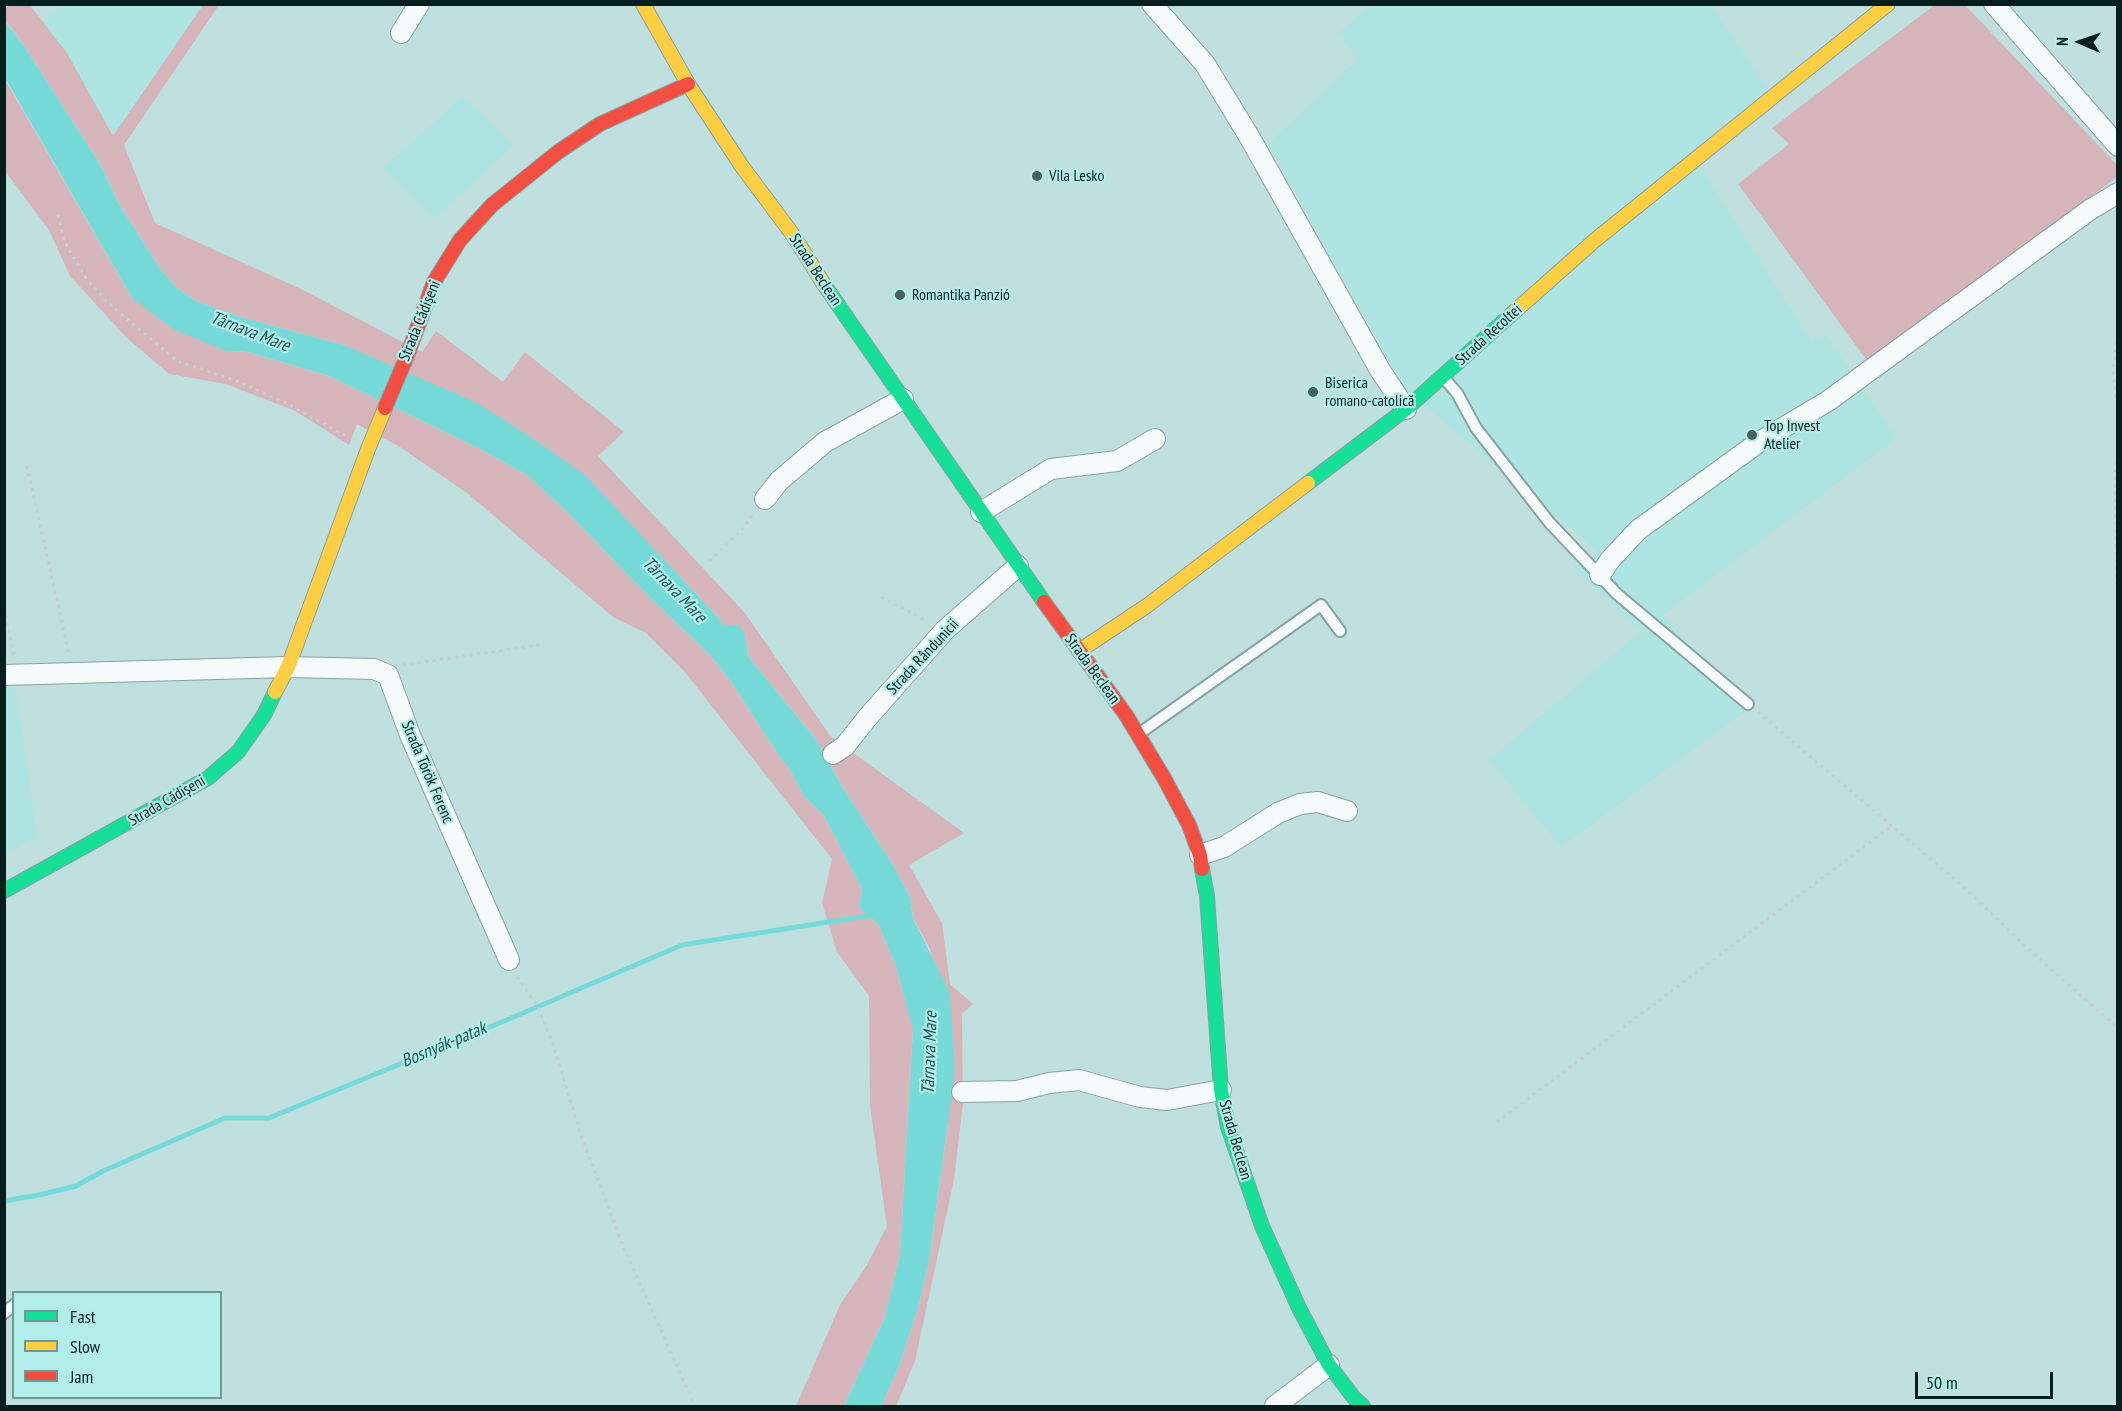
<!DOCTYPE html>
<meta charset="utf-8">
<style>
body{margin:0}
#map{position:relative;width:2122px;height:1411px;overflow:hidden;background:#bfe0de;font-family:"PT Sans Narrow",sans-serif}
canvas{display:block}
.frame{position:absolute;inset:0;border:6px solid #061e1d;pointer-events:none}
.legend{position:absolute;left:12px;top:1291px;width:210px;height:108px;box-sizing:border-box;background:#b2edea;border:2px solid #6d9a98;margin:0;padding:8px 10px;list-style:none;font-size:18px;color:#061e1d}
.legend li{display:flex;align-items:center;gap:12px;height:30px}
.legend b{width:30px;border:2px solid #6d9a98}
.north{position:absolute;left:2050px;top:12px;width:60px;height:60px;-webkit-text-stroke:4px #b2edea;paint-order:stroke;rotate:272deg;font-size:16px;font-weight:700;line-height:24px;text-align:center;color:#061e1d}
.north::after{content:'';display:block;margin:auto;width:21px;height:27px;background:#061e1d;clip-path:polygon(50% 0,100% 100%,50% 72%,0 100%)}
.scale{position:absolute;left:1915px;top:1372px;width:138px;height:27px;box-sizing:border-box;border:3px solid #061e1d;border-top:0;padding-left:8px;font-size:18px;line-height:21px;white-space:nowrap;color:#061e1d;-webkit-text-stroke:4px #b2edea;paint-order:stroke}
</style>
<div id="map">
<canvas width="2122" height="1411"></canvas>
<div class="frame"></div>
<ul class="legend">
<li><b style="height:8px;background:#16e098"></b>Fast</li>
<li><b style="height:8px;background:#ffcf43"></b>Slow</li>
<li><b style="height:8px;background:#f24e42"></b>Jam</li>
</ul>
<div class="north">N</div>
<div class="scale">50 m</div>
</div>
<script>
const ctx = document.querySelector('canvas').getContext('2d');
ctx.lineJoin = 'round';
function paint(path, color) { ctx.fillStyle = color; ctx.fill(path, 'evenodd'); }
const shape = rows => new Path2D(rows.map(r => 'M' + r).join(''));
function trace(path, color, width, dash) { ctx.strokeStyle = color; ctx.lineWidth = width; ctx.lineCap = dash ? 'butt' : 'round'; ctx.setLineDash(dash || []); ctx.stroke(path); }
function drawText(font, color, halo, rows, align = 'center') {
  ctx.font = font + ' "PT Sans Narrow",sans-serif'; ctx.lineWidth = 4.5; ctx.setLineDash([]); ctx.textBaseline = 'middle'; ctx.strokeStyle = halo; ctx.fillStyle = color; for (const [text, x, y, turn = 0] of rows) {
    ctx.save(); ctx.translate(x, y); ctx.rotate((+turn || 0) * Math.PI / 180); ctx.textAlign = isNaN(turn) ? turn : align; if (halo) ctx.strokeText(text, 0, 0); ctx.fillText(text, 0, 0); ctx.restore();
  }
}
const built = shape([
 [61,5,203,5,113,136,67,53,42,22],
 [1371,5,1711,5,1768,88,1691,152,1811,341,1826,335,1897,438,1663,615,1747,710,1561,847,1489,760,1641,631,1574,568,1599,552,1405,389,1268,144,1357,60,1339,32],
 [463,96,513,145,435,219,383,168],
 [5,687,15,687,37,837,5,854]
]);
const green = shape([
 [1936,4,1965,5,2118,166,2117,177,1934,316,1868,362,1738,184,1789,144,1772,128],
 [4,5,30,5,67,53,113,136,203,5,219,5,124,145,155,223,299,288,422,352,436,331,503,382,525,352,624,432,598,456,745,613,831,737,964,833,909,865,942,923,950,984,973,1004,962,1014,963,1103,954,1179,915,1361,896,1406,882,1406,900,1363,918,1308,929,1261,948,1123,930,949,913,918,910,897,893,865,840,783,817,741,748,656,745,635,725,625,584,475,344,345,244,318,198,302,178,289,159,267,119,204,100,164,26,49,5,20],
 [4,78,132,298,226,351,248,352,329,376,478,448,527,475,568,513,650,598,710,655,732,683,777,753,790,770,803,795,824,816,862,889,859,907,878,924,896,966,913,1029,900,1254,885,1317,844,1406,796,1406,840,1305,867,1265,887,1226,870,1106,869,996,837,952,822,903,832,859,684,671,646,633,613,617,467,493,400,447,357,424,349,445,295,411,226,384,169,374,127,338,70,276,49,230,5,171]
]);
const water = shape([
 [4,20,26,49,100,164,119,204,159,267,178,289,198,302,244,318,344,345,475,402,525,433,585,475,725,625,739,625,745,635,748,656,817,741,840,783,893,865,910,897,913,918,950,994,955,1071,929,1261,918,1308,900,1363,882,1406,844,1406,885,1317,900,1254,913,1030,896,966,878,924,859,907,862,889,824,816,803,795,790,770,777,753,732,683,710,655,650,598,568,513,527,475,478,448,329,376,248,352,226,351,173,329,132,298,5,78]
]);
const stream = shape([
 [4,1201,39,1195,76,1186,103,1171,225,1118,269,1118,509,1019,682,945,873,915]
]);
const path = shape([
 [58,215,64,241,87,280,107,302,177,361,234,380,284,402,348,437],
 [2118,327,2113,371,2118,413],
 [2118,447,2115,475,2118,656],
 [27,466,69,654],
 [709,561,741,531,755,512],
 [881,597,927,621],
 [4,608,14,656],
 [403,665,539,645],
 [1758,712,1966,889,2037,957,2118,1028],
 [517,977,538,1007,552,1041,580,1132,623,1246,695,1406],
 [1497,1122,1893,825]
]);
const lane = shape([
 [1443,377,1457,393,1476,428,1549,522,1617,594,1748,704],
 [1140,733,1321,605,1340,631],
 [4,1313,14,1305]
]);
const street = shape([
 [1152,4,1205,64,1250,138,1380,370,1406,409],
 [1994,4,2118,146],
 [401,33,419,4],
 [765,499,779,481,825,442,903,399],
 [981,512,1051,469,1117,461,1155,439],
 [1600,575,1610,560,1638,530,1759,442,1828,401,2091,209,2118,193],
 [4,675,288,667,374,669,388,675,410,735,509,960],
 [833,754,845,746,867,718,945,630,1018,566],
 [1200,855,1224,847,1278,813,1300,804,1318,802,1347,811],
 [962,1092,1017,1091,1049,1083,1079,1080,1140,1097,1167,1100,1221,1090],
 [1275,1406,1329,1365]
]);
const fast = shape([
 [825,286,1044,602],
 [1308,483,1406,409,1514,312],
 [1202,869,1207,896,1221,1090,1228,1127,1262,1226,1299,1308,1329,1365,1354,1398,1363,1406],
 [4,891,208,778,238,752,264,715,275,692]
]);
const slow = shape([
 [643,4,688,84,741,165,793,235,825,286],
 [1514,312,1594,241,1888,4],
 [1079,651,1148,605,1308,483],
 [275,692,288,667,368,449,385,408]
]);
const jam = shape([
 [385,408,407,356,434,282,460,240,492,205,558,152,600,124,688,84],
 [1044,602,1126,715,1164,778,1189,825,1200,855,1202,869]
]);
const markers = [
 [1037,176,6,"#476261"],
 [900,295,6,"#476261"],
 [1313,392,6,"#476261"],
 [1752,435,6,"#476261"]
];
const poiNames = [
 ["Vila Lesko",1049,176],
 ["Romantika Panzió",912,295],
 ["Biserica",1325,383],
 ["romano-catolică",1325,401],
 ["Top Invest",1764,426],
 ["Atelier",1764,444]
];
const streetNames = [
 ["Strada Beclean",815,270,57],
 ["Strada Cădișeni",420,321,-68],
 ["Strada Recoltei",1489,335,-42],
 ["Strada Rândunicii",923,657,-47],
 ["Strada Beclean",1092,669,54],
 ["Strada Török Ferenc",427,772,67],
 ["Strada Cădișeni",167,801,-30],
 ["Strada Beclean",1235,1140,74]
];
const waterNames = [
 ["Târnava Mare",250,332,21],
 ["Târnava Mare",674,590,46],
 ["Bosnyák-patak",444,1045,-23],
 ["Târnava Mare",930,1053,-88]
];
paint(built, '#aee4e1');
paint(green, '#d5b5b9');
paint(water, '#76dbd8');
trace(stream, '#76dbd8', 5);
trace(lane, '#89a2a2', 14);
trace(street, '#89a2a2', 22);
trace(fast, '#89a2a2', 16);
trace(slow, '#89a2a2', 16);
trace(jam, '#89a2a2', 16);
trace(path, '#c7d0d0', 3, [3, 4.5]);
trace(lane, '#f5fafa', 10);
trace(street, '#f5fafa', 20);
trace(fast, '#16e098', 14);
trace(slow, '#ffcf43', 14);
trace(jam, '#f24e42', 14);
for (const [x, y, r, color] of markers) { const dot = new Path2D(); dot.arc(x, y, r, 0, 2 * Math.PI); ctx.fillStyle = color; ctx.fill(dot); trace(dot, '#b2edea', 2); }
drawText('16px', '#061e1d', '#b2edea', poiNames, 'left');
drawText('16px', '#061e1d', '#b2edea', streetNames);
drawText('italic 18px', '#1d5553', '#b2edea', waterNames);
</script>
